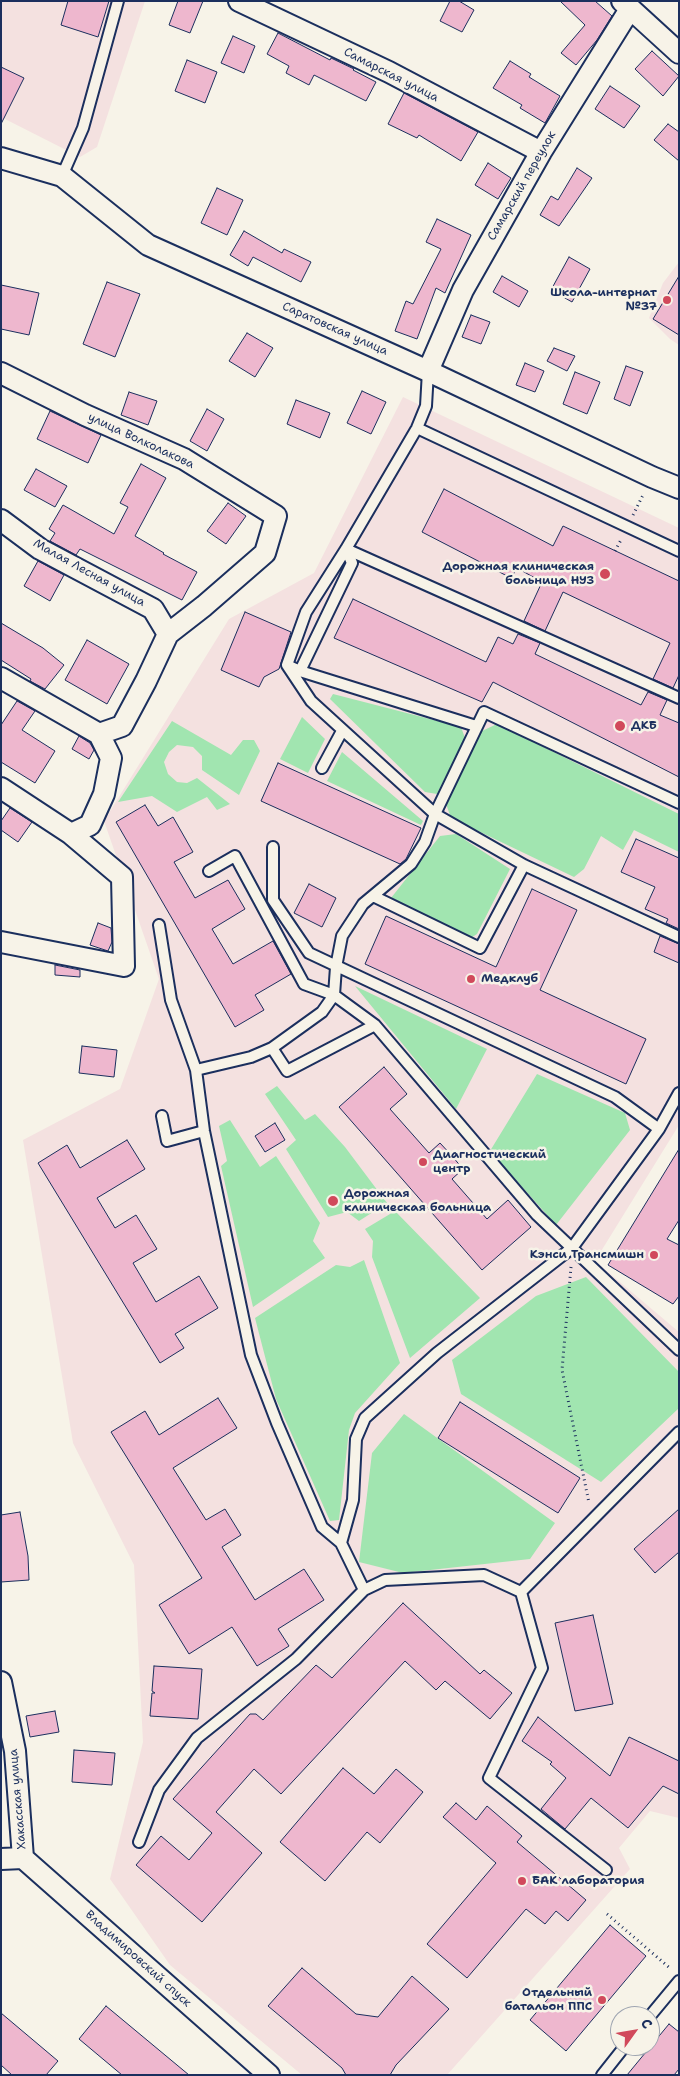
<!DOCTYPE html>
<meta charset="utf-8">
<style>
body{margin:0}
#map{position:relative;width:680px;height:2076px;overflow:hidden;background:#f7f3e8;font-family:"Shantell Sans",sans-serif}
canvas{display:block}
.frame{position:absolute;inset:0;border:2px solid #1b2f5e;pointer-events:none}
.north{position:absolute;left:610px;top:2006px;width:50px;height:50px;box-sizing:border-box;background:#f7f3e8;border:1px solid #9fa5b1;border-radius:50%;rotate:58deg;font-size:14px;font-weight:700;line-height:20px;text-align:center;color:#1b2f5e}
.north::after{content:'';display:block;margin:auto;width:18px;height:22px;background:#d1495b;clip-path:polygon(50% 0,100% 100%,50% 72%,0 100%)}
</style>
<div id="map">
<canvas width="680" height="2076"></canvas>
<div class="frame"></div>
<div class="north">С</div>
</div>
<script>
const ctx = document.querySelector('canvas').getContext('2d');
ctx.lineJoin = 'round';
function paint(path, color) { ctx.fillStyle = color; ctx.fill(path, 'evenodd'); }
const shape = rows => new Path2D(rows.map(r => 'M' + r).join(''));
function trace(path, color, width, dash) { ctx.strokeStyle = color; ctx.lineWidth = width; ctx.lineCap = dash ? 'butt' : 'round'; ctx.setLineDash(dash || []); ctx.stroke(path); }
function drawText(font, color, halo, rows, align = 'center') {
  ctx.font = font + ' "Shantell Sans",sans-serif'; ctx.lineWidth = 5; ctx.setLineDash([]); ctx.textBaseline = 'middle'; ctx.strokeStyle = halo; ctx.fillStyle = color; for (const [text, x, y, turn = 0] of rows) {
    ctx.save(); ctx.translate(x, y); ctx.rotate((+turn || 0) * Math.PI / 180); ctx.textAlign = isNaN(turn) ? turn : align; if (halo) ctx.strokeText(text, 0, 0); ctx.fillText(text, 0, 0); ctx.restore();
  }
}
const built = shape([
 [1,1,145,1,97,147,80,157,1,117],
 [679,262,679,345,670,339,649,318,663,283],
 [403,397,679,528,679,1125,595,1261,679,1332,679,1818,650,1811,619,1848,630,1869,447,2075,302,2075,170,1965,110,1879,143,1742,134,1565,73,1443,23,1140,120,1089,159,979,104,821,229,619,314,573]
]);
const green = shape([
 [333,694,461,727,465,738,437,794,425,792,330,699],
 [302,717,325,739,308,773,280,759],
 [172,721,231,755,243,740,254,740,260,751,239,795,202,770,202,756,193,747,177,745,169,752,164,762,168,774,177,782,187,783,197,778,230,804,217,810,207,797,177,812,152,796,118,802],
 [497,724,679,814,679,852,634,830,623,850,601,836,584,869,574,877,451,818,446,804,482,731],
 [342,752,423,821,421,825,327,781],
 [456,834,510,869,477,934,469,939,391,898,440,836],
 [355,986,487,1049,456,1109],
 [537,1074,625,1113,630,1130,556,1225,490,1151],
 [277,1086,305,1120,315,1114,345,1147,387,1203,359,1221,347,1212,328,1217,286,1149,296,1140,265,1094],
 [230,1120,260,1167,276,1156,320,1223,313,1241,325,1258,253,1307,221,1166,227,1161,219,1126],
 [395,1211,480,1298,410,1358,372,1257,373,1241,365,1229],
 [364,1260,400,1363,355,1413,349,1430,339,1520,330,1521,276,1399,255,1318,336,1265,350,1267],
 [586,1277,679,1372,679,1408,601,1482,461,1394,452,1360,536,1296],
 [404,1414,555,1523,530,1559,403,1573,359,1562,372,1453]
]);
const building = shape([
 [68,1,109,1,98,37,61,25,68,1],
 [178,1,203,1,190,33,169,25,178,1],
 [450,1,459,1,474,10,462,32,440,21,450,1],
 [560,1,595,1,612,16,597,40,576,65,561,53,585,25,560,1],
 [278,33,330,60,331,58,354,69,353,70,376,82,366,101,314,75,309,85,286,73,289,66,267,54,278,33],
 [233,36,255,46,244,73,221,63,233,36],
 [652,51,679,76,663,96,635,69,652,51],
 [187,60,217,72,205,103,175,91,187,60],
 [510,61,531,74,529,77,560,96,545,123,520,108,522,105,493,88,510,61],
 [1,67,24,78,1,124,1,67],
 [610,86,640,106,624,128,595,109,610,86],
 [404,93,478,132,461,161,419,135,417,138,388,124,404,93],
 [668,124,679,132,679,161,654,140,668,124],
 [488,163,511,178,498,199,475,185,488,163],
 [577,168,592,178,559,226,540,215,551,196,558,200,577,168],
 [217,188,243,200,227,235,201,223,217,188],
 [437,219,471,235,445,293,436,288,417,339,395,331,406,301,413,304,441,249,426,242,437,219],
 [244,231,282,253,284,249,311,262,301,282,253,257,248,266,230,255,244,231],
 [569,257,590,269,572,302,551,290,569,257],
 [502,276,528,291,519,307,493,292,502,276],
 [679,276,679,335,653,319,679,276],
 [107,282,140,294,115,357,83,344,107,282],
 [1,285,39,293,29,335,1,329,1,285],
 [471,315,490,322,481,344,462,337,471,315],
 [247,333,273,348,255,377,229,361,247,333],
 [554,348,575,356,567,371,547,361,554,348],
 [525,363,544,371,535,392,516,385,525,363],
 [626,366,643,372,630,406,614,399,626,366],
 [575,372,600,382,587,414,563,404,575,372],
 [362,391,386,402,371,434,347,423,362,391],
 [129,392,157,401,148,425,121,415,129,392],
 [296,400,330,413,320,438,287,424,296,400],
 [207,409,224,419,207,451,190,441,207,409],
 [50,411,101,435,88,463,37,439,50,411],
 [141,464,166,478,135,536,164,553,163,554,197,572,182,600,80,549,76,555,50,541,55,533,49,529,63,505,114,534,128,507,120,503,141,464],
 [36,469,67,486,55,507,24,490,36,469],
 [444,489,553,546,563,526,679,581,679,675,673,688,653,679,670,643,563,592,545,631,524,621,542,582,517,568,511,578,422,532,444,489],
 [228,503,246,516,226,544,207,531,228,503],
 [38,561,64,575,50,601,24,586,38,561],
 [353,599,486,662,498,637,513,644,518,634,540,643,535,654,641,705,648,692,667,700,660,715,679,723,679,777,493,682,482,702,334,638,353,599],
 [245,612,291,632,279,669,264,677,259,687,221,670,245,612],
 [1,623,43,648,64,665,45,689,30,681,31,679,1,660,1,623],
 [87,640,129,664,107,704,65,680,87,640],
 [17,701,35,711,22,730,55,751,35,783,1,762,1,725,17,701],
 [79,736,90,743,94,750,89,759,72,749,79,736],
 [278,763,421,828,406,859,400,864,261,801,278,763],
 [145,805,158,826,173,817,193,852,174,862,195,898,228,880,245,909,212,929,233,964,273,941,291,974,255,995,264,1010,235,1027,116,822,145,805],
 [10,808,32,822,18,842,1,830,1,821,10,808],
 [636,839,679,858,679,929,666,923,668,919,645,909,655,887,621,872,636,839],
 [309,884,336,898,322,927,294,913,309,884],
 [532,889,577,910,540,990,646,1039,626,1084,365,964,386,916,496,967,532,889],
 [98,923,111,928,112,942,108,951,90,945,98,923],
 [660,936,679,944,679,963,654,952,660,936],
 [55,965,80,970,80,977,55,975,55,965],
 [82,1046,117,1050,114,1077,79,1073,82,1046],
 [384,1067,407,1094,390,1109,429,1153,440,1143,452,1156,463,1169,452,1179,487,1219,508,1200,531,1227,482,1270,339,1107,384,1067],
 [275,1123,285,1140,265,1152,255,1136,275,1123],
 [127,1140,145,1169,97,1198,115,1228,136,1215,157,1249,133,1263,156,1302,199,1276,218,1308,175,1334,184,1348,160,1363,38,1163,67,1145,80,1168,127,1140],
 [679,1149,679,1220,667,1239,679,1245,679,1296,673,1304,608,1265,679,1149],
 [218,1398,237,1428,173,1468,206,1520,225,1509,241,1535,222,1547,255,1600,304,1569,324,1600,278,1629,289,1646,257,1666,232,1627,189,1654,159,1605,202,1578,111,1432,145,1411,159,1435,218,1398],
 [460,1402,580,1478,558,1513,438,1438,460,1402],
 [679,1509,679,1552,655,1573,634,1549,679,1509],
 [20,1512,28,1556,29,1580,1,1582,1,1515,20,1512],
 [403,1603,480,1674,484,1670,512,1693,490,1719,445,1681,436,1690,405,1661,281,1794,254,1769,216,1812,262,1853,202,1922,136,1865,161,1836,189,1860,212,1833,173,1799,250,1714,256,1714,263,1720,316,1665,332,1678,403,1603],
 [593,1615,613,1704,575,1711,555,1623,593,1615],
 [154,1666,202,1669,198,1719,150,1716,152,1693,155,1693,152,1691,154,1666],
 [55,1711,59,1732,30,1737,26,1716,55,1711],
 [538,1717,610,1776,629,1737,679,1761,679,1794,663,1786,628,1828,591,1798,565,1829,541,1809,566,1778,550,1764,552,1762,522,1741,538,1717],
 [74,1750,115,1753,112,1785,72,1782,74,1750],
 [343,1768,374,1794,396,1769,423,1792,380,1843,367,1832,325,1881,280,1842,343,1768],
 [456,1803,476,1820,487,1806,522,1836,517,1842,586,1900,568,1921,556,1911,545,1924,526,1909,467,1978,427,1944,496,1863,443,1817,456,1803],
 [610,1925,646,1956,566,2051,530,2020,610,1925],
 [302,1968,356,2014,378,2017,412,1976,449,2009,396,2065,390,2075,346,2075,342,2068,268,2006,302,1968],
 [106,2006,189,2075,122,2075,79,2039,106,2006],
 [1,2013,58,2061,46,2075,12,2075,1,2065,1,2013],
 [669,2024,679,2032,679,2069,674,2075,627,2075,669,2024]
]);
const path = shape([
 [633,515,644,493],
 [615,551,622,538],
 [571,1267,562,1370,589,1503],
 [607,1914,671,1969]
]);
const service = shape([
 [62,176,83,128,118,1],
 [428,371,426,406,417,428,346,549,306,612,287,665,311,701,435,814,524,865,679,937],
 [417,428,679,551],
 [346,549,679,698],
 [287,665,300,671,476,726],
 [300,671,352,563,346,549],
 [322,768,342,731],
 [273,847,273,900,309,953,615,1097,659,1129],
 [209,871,235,856,304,984,334,995,375,1025,537,1215,679,1350],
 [373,896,480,948,524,865],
 [272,1048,287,1071,375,1025],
 [196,1070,251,1057,272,1048,322,1012,334,995,336,967,342,936,363,904,411,864,425,842,435,814,484,712,679,803],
 [162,1116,167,1141,204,1131],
 [341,1543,353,1500,356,1439,365,1418,437,1353,572,1248,659,1129,679,1093],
 [364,1590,385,1580,484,1575,521,1592,542,1668,489,1778,606,1870],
 [521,1592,679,1432],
 [139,1842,159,1790,197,1738,296,1659,364,1590,341,1543,322,1527,277,1423,251,1355,204,1131,196,1070,171,1000,159,925],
 [650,2016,679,1981],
 [602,2075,625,2046]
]);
const minor = shape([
 [239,1,389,72,541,152],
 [622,1,679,53],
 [1,158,62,176,148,245,428,371,652,477,679,488],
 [428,371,463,290,541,152,630,9],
 [1,373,85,415,184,459,276,516,265,553,204,606,168,634,146,681,122,726,99,734],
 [1,520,40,549,153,609,168,634],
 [1,678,99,734],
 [1,788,71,834,90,825,104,794,111,758,99,734],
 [1,942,124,966,122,877,71,834],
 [1,1682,15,1751,23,1858],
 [1,1859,23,1858,269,2075]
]);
const markers = [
 [667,300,5,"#d1495b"],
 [605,574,6,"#d1495b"],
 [620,726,6,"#d1495b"],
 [471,979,5,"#d1495b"],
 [423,1162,5,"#d1495b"],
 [333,1201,6,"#d1495b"],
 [654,1255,5,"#d1495b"],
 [522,1881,5,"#d1495b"],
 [602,2000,5,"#d1495b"]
];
const streetNames = [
 ["Самарская улица",391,75,27],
 ["Самарский переулок",522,186,-60],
 ["Саратовская улица",335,329,24],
 ["улица Волколакова",141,441,25],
 ["Малая Лесная улица",89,573,29],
 ["Хакасская улица",18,1799,-95],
 ["Владимировский спуск",138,1959,42]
];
const poiNames = [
 ["Школа-интернат",657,293,"right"],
 ["№37",657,307,"right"],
 ["Дорожная клиническая",594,567,"right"],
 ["больница НУЗ",594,581,"right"],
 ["ДКБ",631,726],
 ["Медклуб",481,979],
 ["Диагностический",433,1155],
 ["центр",433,1169],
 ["Дорожная",344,1194],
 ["клиническая больница",344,1208],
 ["Кэнси Трансмишн",644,1255,"right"],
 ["БАК лаборатория",532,1881],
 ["Отдельный",592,1993,"right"],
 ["батальон ППС",592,2007,"right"]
];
paint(built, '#f4e1e0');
paint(green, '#a1e5b0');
paint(building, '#eeb7ce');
trace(building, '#1b2f5e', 1);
trace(service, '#1b2f5e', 14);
trace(minor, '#1b2f5e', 24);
trace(path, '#1b2f5e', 3, [1, 4]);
trace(service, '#f7f3e8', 10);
trace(minor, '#f7f3e8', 20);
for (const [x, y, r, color] of markers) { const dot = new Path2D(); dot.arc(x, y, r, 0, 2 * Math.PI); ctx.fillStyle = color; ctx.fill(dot); trace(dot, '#f7f3e8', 2); }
drawText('12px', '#1b2f5e', '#f7f3e8', streetNames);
drawText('bold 12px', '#1b2f5e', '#f7f3e8', poiNames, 'left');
</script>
